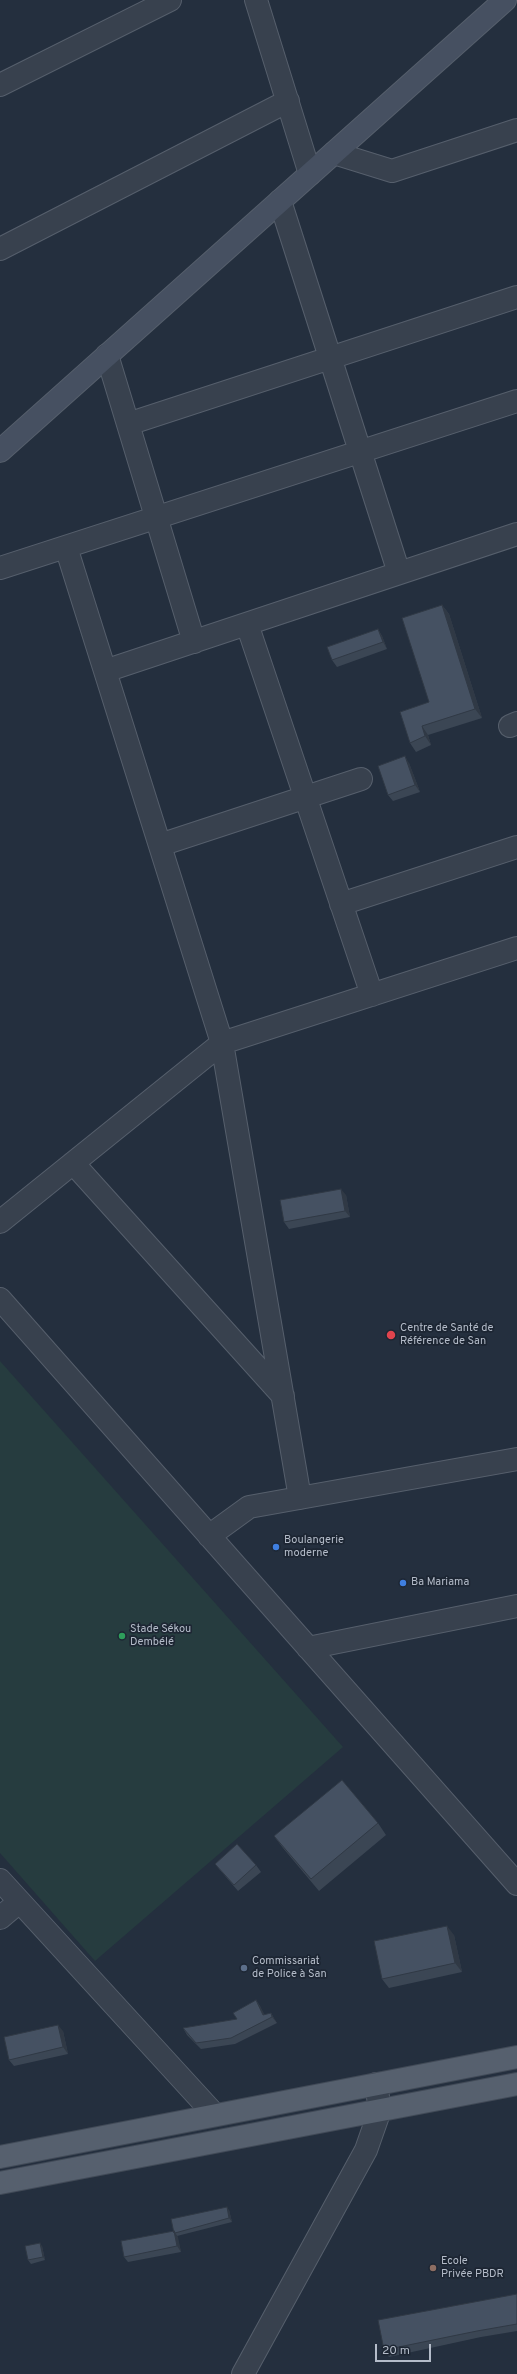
<!DOCTYPE html>
<meta charset="utf-8">
<style>
body{margin:0}
#map{position:relative;width:517px;height:2374px;overflow:hidden;background:#242f3e;font-family:Overpass,sans-serif}
canvas{display:block}
.scale{position:absolute;left:375px;top:2344px;width:56px;height:18px;box-sizing:border-box;border:2px solid #b4bcc9;border-top:0;padding-left:5px;font-size:12px;line-height:14px;white-space:nowrap;color:#b4bcc9;-webkit-text-stroke:3px #1d2633;paint-order:stroke}
</style>
<div id="map">
<canvas width="517" height="2374"></canvas>
<div class="scale">20 m</div>
</div>
<script>
const ctx = document.querySelector('canvas').getContext('2d');
ctx.lineJoin = 'round';
function paint(path, color) { ctx.fillStyle = color; ctx.fill(path, 'evenodd'); }
const shape = rows => new Path2D(rows.map(r => 'M' + r).join(''));
function trace(path, color, width, dash) { ctx.strokeStyle = color; ctx.lineWidth = width; ctx.lineCap = dash ? 'butt' : 'round'; ctx.setLineDash(dash || []); ctx.stroke(path); }
function drawText(font, color, halo, rows, align = 'center') {
  ctx.font = font + ' Overpass,sans-serif'; ctx.lineWidth = 3.5; ctx.setLineDash([]); ctx.textBaseline = 'middle'; ctx.strokeStyle = halo; ctx.fillStyle = color; for (const [text, x, y, turn = 0] of rows) {
    ctx.save(); ctx.translate(x, y); ctx.rotate((+turn || 0) * Math.PI / 180); ctx.textAlign = isNaN(turn) ? turn : align; if (halo) ctx.strokeText(text, 0, 0); ctx.fillText(text, 0, 0); ctx.restore();
  }
}
const green = shape([
 [0,1361,343,1747,95,1961,0,1853]
]);
const minor = shape([
 [256,0,310,174],
 [0,85,170,0],
 [334,153,392,171,517,130],
 [280,201,399,573],
 [0,249,288,101],
 [107,355,194,642],
 [128,424,517,297],
 [66,547,222,1043,300,1498],
 [0,568,517,401],
 [247,624,372,995],
 [105,671,517,534],
 [510,726,517,723],
 [160,845,361,779],
 [341,904,517,847],
 [73,1163,283,1396],
 [0,1222,222,1043,517,948],
 [0,1299,517,1884],
 [209,1536,249,1507,517,1459],
 [308,1648,517,1606],
 [0,1880,215,2115],
 [0,1918,19,1902]
]);
const tertiary = shape([
 [243,2374,366,2150,380,2110,376,2084]
]);
const secondary = shape([
 [0,451,505,0]
]);
const primary = shape([
 [0,2157,517,2057],
 [0,2183,517,2084]
]);
const wall = shape([
 [442,605,449,614,482,718,428,735,431,745,416,752,410,743,429,702],
 [378,629,382,636,387,649,337,667,332,660],
 [409,763,420,792,393,801,388,795],
 [346,1195,350,1217,289,1229,284,1222],
 [378,1823,386,1835,319,1891,283,1848,274,1836],
 [215,1864,256,1865,261,1872,238,1891,220,1870],
 [454,1935,462,1972,389,1988,382,1979],
 [256,2000,260,2006,264,2015,271,2013,275,2020,277,2023,235,2044,201,2049,187,2035,183,2028,237,2019],
 [63,2031,68,2054,14,2066,9,2060],
 [229,2210,232,2222,177,2236,181,2252,128,2262,124,2257,174,2231],
 [42,2246,45,2260,31,2264,28,2260],
 [517,2294,517,2331,481,2337,389,2357,384,2350]
]);
const shadedWall = shape([
 [442,605,449,614,482,718,475,709],
 [378,629,382,636,387,649,383,642],
 [422,726,428,735,431,745,425,736],
 [405,756,409,763,420,792,415,785],
 [341,1189,346,1195,350,1217,345,1211],
 [447,1926,454,1935,462,1972,455,1963],
 [256,2000,260,2006,267,2019,263,2015],
 [271,2013,275,2020,277,2023,272,2017],
 [58,2025,63,2031,68,2054,63,2047],
 [227,2207,229,2210,232,2222,229,2218],
 [174,2231,178,2237,181,2252,177,2246],
 [40,2243,42,2246,45,2260,43,2257]
]);
const building = shape([
 [442,605,475,709,422,726,425,736,410,743,400,712,429,702,402,618,442,605],
 [378,629,383,642,332,660,327,647,378,629],
 [405,756,415,785,388,795,378,766,405,756],
 [341,1189,345,1211,284,1222,280,1200,341,1189],
 [342,1780,378,1823,311,1879,274,1836,342,1780],
 [237,1844,256,1865,234,1885,215,1864,237,1844],
 [447,1926,455,1963,382,1979,374,1941,447,1926],
 [256,2000,263,2015,271,2013,272,2017,231,2038,196,2043,183,2028,237,2019,233,2013,256,2000],
 [58,2025,63,2047,9,2060,4,2037,58,2025],
 [227,2207,229,2218,175,2233,174,2231,174,2233,171,2219,227,2207],
 [174,2231,177,2246,124,2257,121,2241,174,2231],
 [40,2243,43,2257,28,2260,25,2246,40,2243],
 [517,2294,517,2324,477,2331,384,2350,378,2320,517,2294]
]);
const markers = [
 [391,1335,5,"#e0444e"],
 [276,1547,4,"#3f7fe0"],
 [403,1583,4,"#3f7fe0"],
 [122,1636,4,"#2e9e5b"],
 [244,1968,4,"#5c6f8a"],
 [433,2268,4,"#8d6e63"]
];
const poiNames = [
 ["Centre de Santé de",400,1329],
 ["Référence de San",400,1342],
 ["Boulangerie",284,1541],
 ["moderne",284,1554],
 ["Ba Mariama",411,1583],
 ["Stade Sékou",130,1630],
 ["Dembélé",130,1643],
 ["Commissariat",252,1962],
 ["de Police à San",252,1975],
 ["Ecole",441,2262],
 ["Privée PBDR",441,2275]
];
paint(green, '#263c3f');
trace(minor, '#565f6c', 24);
trace(tertiary, '#565f6c', 24);
trace(secondary, '#565f6c', 24);
trace(primary, '#414a57', 24);
trace(minor, '#38414e', 22);
trace(tertiary, '#38414e', 22);
trace(secondary, '#465061', 22);
trace(primary, '#56606e', 22);
paint(wall, '#3b4654');
paint(shadedWall, '#303945');
paint(building, '#455162');
trace(building, '#303945', 1);
for (const [x, y, r, color] of markers) { const dot = new Path2D(); dot.arc(x, y, r, 0, 2 * Math.PI); ctx.fillStyle = color; ctx.fill(dot); trace(dot, '#1d2633', 1.5); }
drawText('11px', '#b4bcc9', '#1d2633', poiNames, 'left');
</script>
